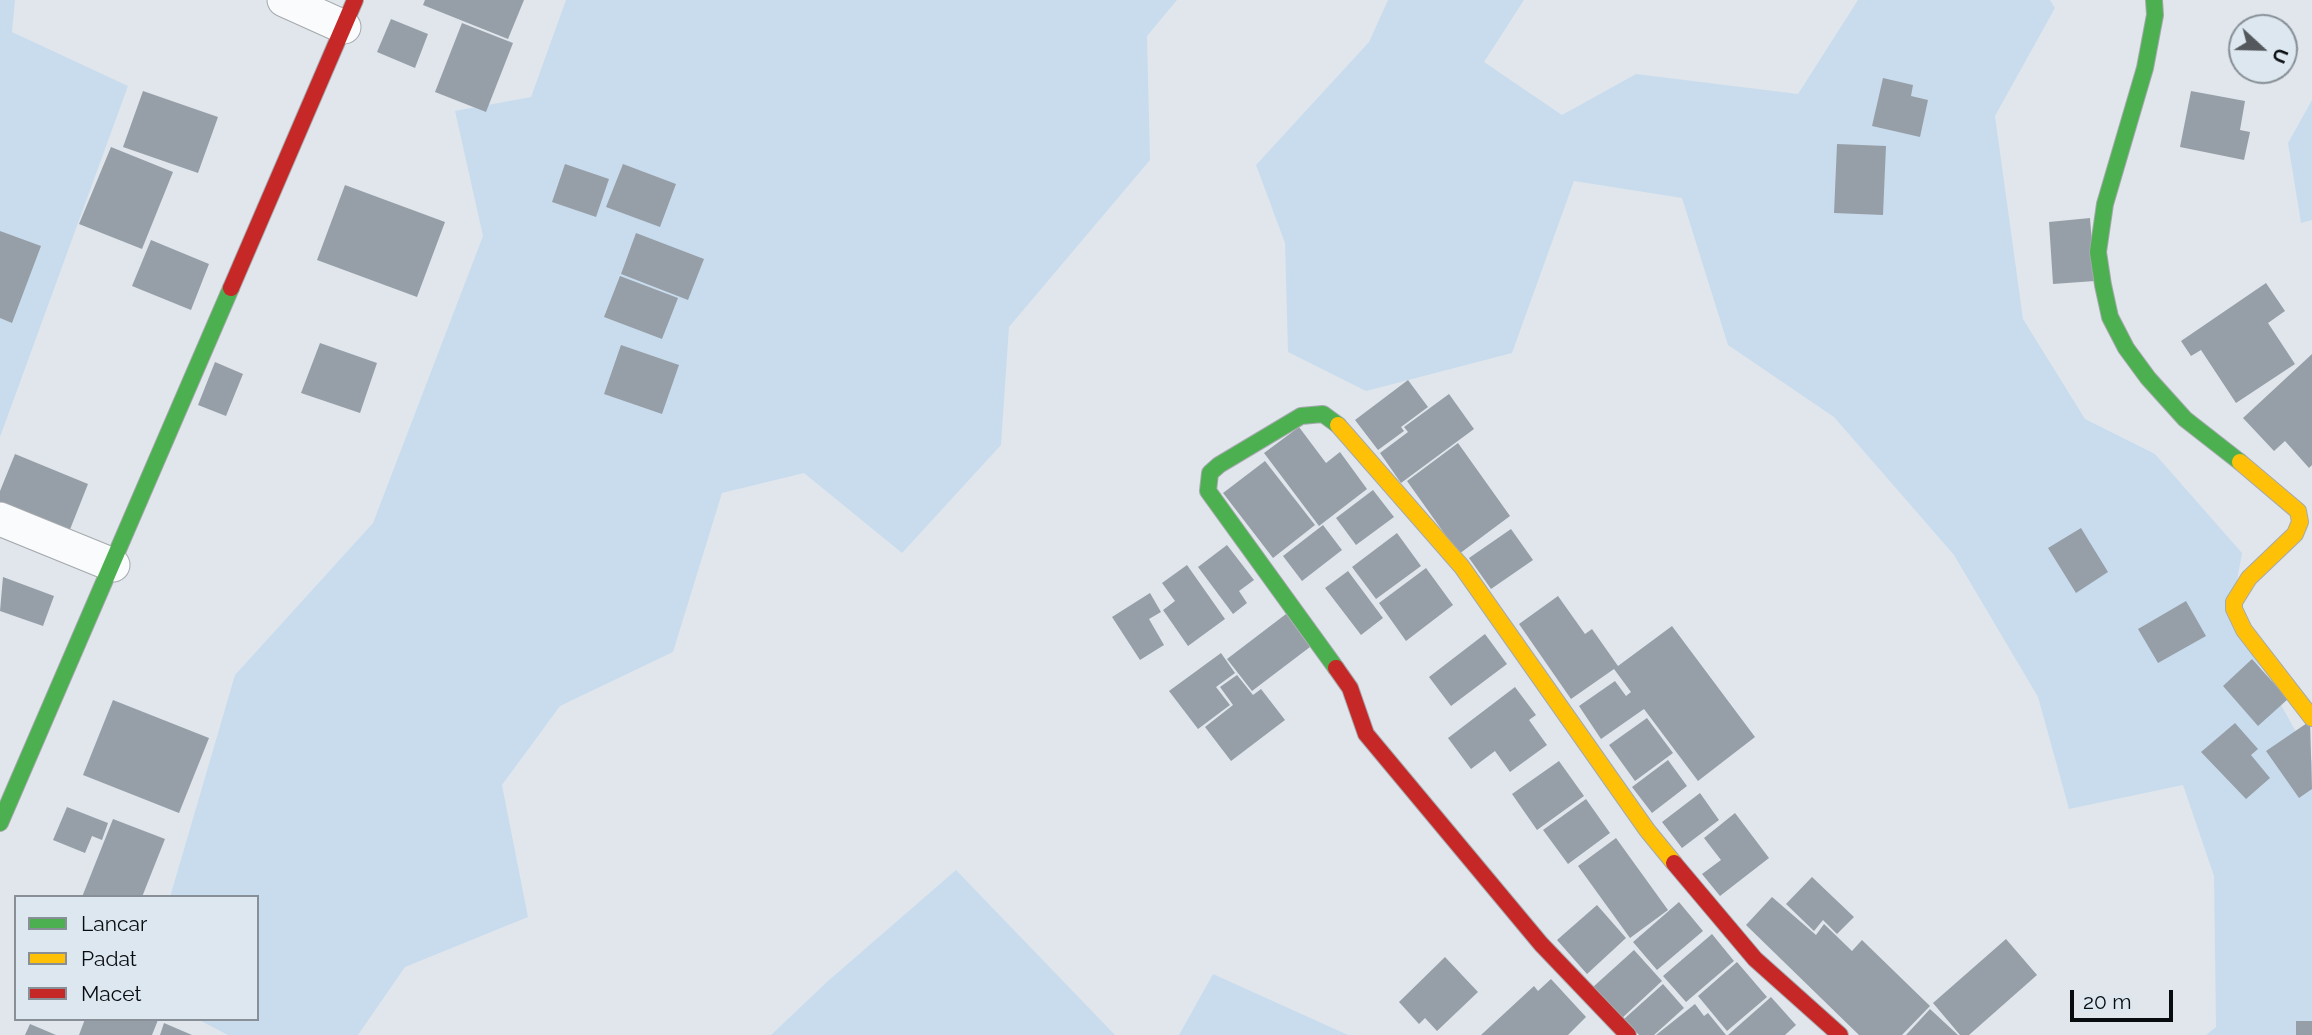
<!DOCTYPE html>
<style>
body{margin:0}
#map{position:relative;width:2312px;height:1035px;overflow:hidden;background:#e0e6ec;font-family:Raleway,sans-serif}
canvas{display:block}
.legend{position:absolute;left:14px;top:895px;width:245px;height:126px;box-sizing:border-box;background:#dce7f0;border:2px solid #888f96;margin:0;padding:9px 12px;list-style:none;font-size:21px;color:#090c0f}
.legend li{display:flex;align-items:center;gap:14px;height:35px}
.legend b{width:35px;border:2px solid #888f96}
.north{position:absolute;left:2228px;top:14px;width:70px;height:70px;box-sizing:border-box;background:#dce7f0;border:2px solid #888f96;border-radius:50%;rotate:112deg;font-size:19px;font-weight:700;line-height:28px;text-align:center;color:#090c0f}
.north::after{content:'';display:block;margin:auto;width:24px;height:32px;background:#54585c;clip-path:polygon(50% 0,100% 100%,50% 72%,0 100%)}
.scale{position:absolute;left:2070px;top:990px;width:103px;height:32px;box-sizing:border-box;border:4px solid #090c0f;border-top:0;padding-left:9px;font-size:21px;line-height:24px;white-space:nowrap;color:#090c0f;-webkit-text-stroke:5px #dce7f0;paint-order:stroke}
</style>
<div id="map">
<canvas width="2312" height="1035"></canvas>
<ul class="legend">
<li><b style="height:9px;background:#4caf50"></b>Lancar</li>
<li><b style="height:9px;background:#ffc107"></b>Padat</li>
<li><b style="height:9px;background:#c62828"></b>Macet</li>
</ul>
<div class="north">U</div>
<div class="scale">20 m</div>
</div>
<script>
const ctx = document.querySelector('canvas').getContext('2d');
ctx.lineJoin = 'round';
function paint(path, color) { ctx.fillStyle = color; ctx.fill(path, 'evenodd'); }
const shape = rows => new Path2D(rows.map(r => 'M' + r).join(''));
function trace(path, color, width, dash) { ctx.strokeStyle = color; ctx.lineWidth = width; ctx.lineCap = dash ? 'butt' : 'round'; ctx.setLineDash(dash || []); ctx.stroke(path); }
const green = shape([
 [0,0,15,0,12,32,128,86,0,437],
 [566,0,1177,0,1147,36,1150,160,1009,327,1001,445,902,553,804,473,722,493,673,652,560,706,502,785,528,917,405,967,358,1035,228,1035,197,1019,257,1019,257,897,170,897,235,675,373,523,483,236,455,111,531,97],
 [1388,0,1524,0,1484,62,1562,115,1636,74,1798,94,1858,0,2050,0,2055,8,1995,116,2023,319,2085,419,2155,454,2242,553,2231,614,2312,761,2312,1035,2206,1035,2216,1027,2214,876,2183,785,2069,809,2038,697,1954,555,1834,417,1728,345,1682,198,1574,181,1512,353,1366,391,1288,352,1285,243,1256,165,1369,42],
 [2312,100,2312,220,2301,223,2288,143],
 [956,870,1115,1035,771,1035,828,981],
 [1213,974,1348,1035,1179,1035]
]);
const building = shape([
 [425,0,524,0,508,39,423,5],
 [391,19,428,34,415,68,377,52],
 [462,23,513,43,486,112,435,92],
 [1883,78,1913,85,1911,96,1928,100,1920,137,1872,126],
 [143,91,218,117,198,173,123,147],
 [2191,91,2245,101,2240,130,2250,132,2244,160,2180,147],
 [1837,144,1886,146,1883,215,1834,213],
 [111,147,173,172,142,249,79,224],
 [565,164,609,179,596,217,552,202],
 [623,164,676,184,660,227,606,207],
 [345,185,445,222,417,297,317,260],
 [2090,218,2095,281,2053,284,2049,222],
 [0,231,41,246,12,323,0,318],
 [636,233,704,259,688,300,621,274],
 [151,240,209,264,191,310,132,286],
 [620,276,678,298,662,339,604,317],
 [2266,283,2285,311,2268,323,2295,364,2236,403,2201,350,2191,356,2181,341],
 [320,343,377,363,360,413,301,393],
 [621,345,679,365,662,414,604,394],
 [2312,354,2312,465,2309,468,2285,441,2274,451,2243,418],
 [215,362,243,374,226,416,198,405],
 [1408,380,1428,407,1401,427,1404,431,1378,450,1355,420],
 [1449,394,1474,429,1401,483,1380,453,1408,432,1404,427],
 [1299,427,1326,463,1340,452,1367,489,1319,526,1264,453],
 [1458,443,1510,516,1459,554,1407,481],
 [15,454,88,484,69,532,0,505,0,491],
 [1265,461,1315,525,1273,558,1223,493],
 [1373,490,1394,517,1356,545,1336,518],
 [1323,525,1342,550,1302,581,1283,556],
 [2081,528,2108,572,2076,593,2048,548],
 [1511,529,1533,560,1491,589,1469,558],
 [1397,533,1421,566,1376,599,1352,567],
 [1227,545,1254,580,1239,591,1247,603,1233,614,1198,567],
 [1187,565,1225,619,1188,646,1163,610,1175,601,1162,583],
 [1426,568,1453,605,1406,641,1379,603],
 [1348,571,1383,618,1361,635,1325,588],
 [3,577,54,596,43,626,0,611],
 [1150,593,1161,612,1149,619,1164,645,1140,660,1112,617],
 [1558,596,1585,634,1592,629,1618,666,1672,626,1755,737,1698,781,1644,709,1601,739,1579,706,1615,681,1626,696,1631,692,1614,669,1571,699,1519,624],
 [2186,601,2206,636,2158,663,2138,629],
 [1286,614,1310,647,1252,691,1227,659],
 [1485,634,1507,664,1451,706,1429,677],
 [1221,653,1235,673,1216,687,1230,705,1198,729,1169,691],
 [2252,659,2288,699,2258,726,2223,686],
 [1237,675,1253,695,1261,689,1285,720,1231,761,1205,727,1233,705,1220,687],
 [1515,687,1536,715,1529,720,1547,745,1510,772,1495,751,1471,769,1448,738],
 [113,700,209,738,179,813,83,775],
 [1647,718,1673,753,1635,781,1609,745],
 [2310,721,2312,789,2299,798,2266,751],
 [2235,723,2258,749,2251,755,2270,778,2246,799,2201,752],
 [1668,760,1687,786,1652,813,1632,787],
 [1559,761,1584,796,1537,830,1512,794],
 [1700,793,1719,820,1682,848,1662,822],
 [1586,799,1610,833,1568,864,1543,830],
 [67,807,108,823,102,840,92,836,85,853,53,840],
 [1735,813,1769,858,1720,896,1702,874,1721,860,1704,838],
 [113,819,165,839,142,897,82,897],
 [1616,838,1668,910,1630,938,1578,866],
 [1812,877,1854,917,1837,934,1823,920,1814,931,1786,904],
 [1772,897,1816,935,1824,924,1852,951,1862,940,1930,1006,1902,1035,1859,1035,1746,925],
 [1679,902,1703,931,1657,970,1633,942],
 [1597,905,1626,938,1587,974,1557,940],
 [1712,934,1734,961,1686,1002,1663,976],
 [2006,939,2037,975,1969,1035,1960,1035,1933,1003],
 [1634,950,1662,981,1621,1019,1593,987],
 [1445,957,1478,992,1437,1031,1425,1018,1419,1024,1399,1002],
 [1737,962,1767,997,1727,1031,1698,996],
 [1551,979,1586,1017,1568,1035,1481,1035,1534,986,1538,991],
 [1663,984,1684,1008,1654,1035,1639,1035,1624,1019],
 [1771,997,1796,1025,1785,1035,1728,1035],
 [1695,1004,1704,1016,1708,1013,1726,1035,1656,1035],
 [1930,1009,1958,1035,1906,1035],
 [85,1019,155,1019,158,1020,152,1035,79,1035],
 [2296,1021,2312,1021,2312,1035,2296,1035],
 [164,1023,192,1035,160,1035],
 [30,1024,56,1035,25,1035]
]);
const street = shape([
 [284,0,344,27],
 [0,519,113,565]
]);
const fast = shape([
 [2154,0,2155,15,2145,68,2105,204,2098,252,2103,285,2110,317,2126,348,2148,378,2185,419,2240,462],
 [1336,668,1208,491,1210,473,1219,465,1301,416,1323,414,1338,425],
 [0,823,231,288]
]);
const slow = shape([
 [1338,425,1462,567,1647,830,1674,863],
 [2240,462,2298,511,2300,522,2295,534,2249,578,2234,602,2234,609,2244,630,2312,718]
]);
const jam = shape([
 [231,288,355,0],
 [1336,668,1350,688,1366,734,1541,944,1628,1035],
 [1674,863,1755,959,1840,1035]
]);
paint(green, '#c9dced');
paint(building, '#969fa7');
trace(street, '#a5a9ad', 35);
trace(fast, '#a5a9ad', 18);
trace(slow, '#a5a9ad', 18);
trace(jam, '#a5a9ad', 18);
trace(street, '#fafbfc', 33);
trace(fast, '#4caf50', 16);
trace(slow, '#ffc107', 16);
trace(jam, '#c62828', 16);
</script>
